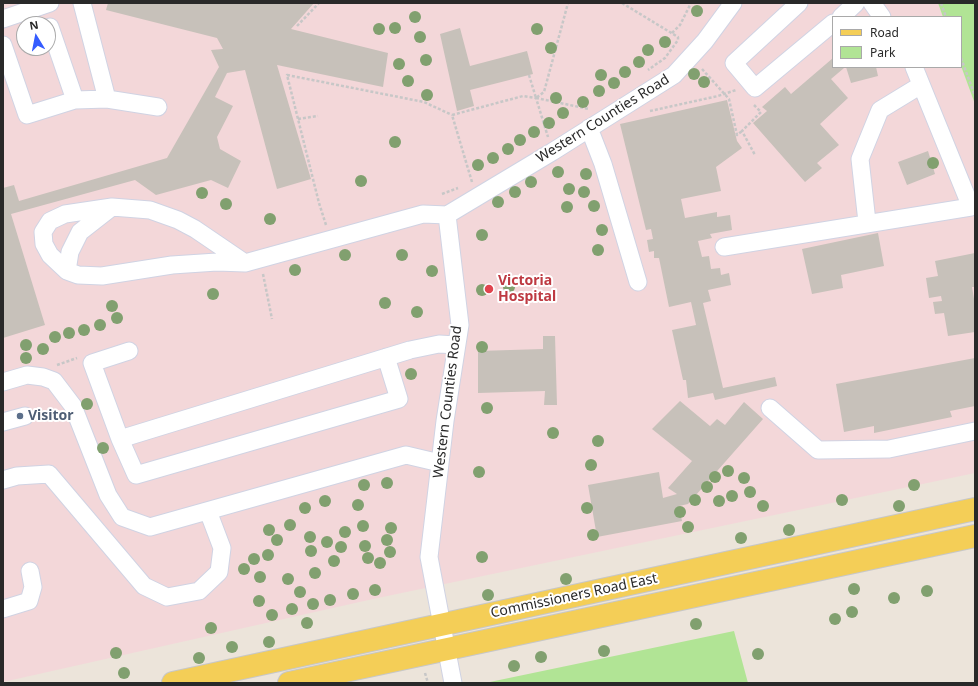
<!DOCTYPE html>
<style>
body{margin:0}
#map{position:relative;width:978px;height:686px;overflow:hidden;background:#ece4da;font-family:"Noto Sans",sans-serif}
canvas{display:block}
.frame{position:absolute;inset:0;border:4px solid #292929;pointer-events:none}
.legend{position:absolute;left:832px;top:16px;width:130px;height:52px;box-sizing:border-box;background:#fff;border:1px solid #a9a9a9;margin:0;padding:5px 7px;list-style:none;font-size:12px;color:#292929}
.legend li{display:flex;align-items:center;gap:8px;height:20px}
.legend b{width:20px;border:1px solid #a9a9a9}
.north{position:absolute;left:16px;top:16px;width:40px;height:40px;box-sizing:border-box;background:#fff;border:1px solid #a9a9a9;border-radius:50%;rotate:350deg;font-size:11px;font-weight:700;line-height:16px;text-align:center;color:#292929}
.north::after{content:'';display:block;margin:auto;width:14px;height:18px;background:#355cff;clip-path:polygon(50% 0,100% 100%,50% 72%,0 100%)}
</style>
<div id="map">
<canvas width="978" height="686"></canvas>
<div class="frame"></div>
<ul class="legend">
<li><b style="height:5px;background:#f4ce57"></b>Road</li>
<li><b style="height:11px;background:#b1e495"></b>Park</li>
</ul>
<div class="north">N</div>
</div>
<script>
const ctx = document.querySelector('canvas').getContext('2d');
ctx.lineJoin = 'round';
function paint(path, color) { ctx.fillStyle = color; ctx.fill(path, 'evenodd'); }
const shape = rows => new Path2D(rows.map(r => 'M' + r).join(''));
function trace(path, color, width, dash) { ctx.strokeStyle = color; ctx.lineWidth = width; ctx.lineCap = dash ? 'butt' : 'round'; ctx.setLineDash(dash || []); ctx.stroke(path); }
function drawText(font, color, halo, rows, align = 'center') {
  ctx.font = font + ' "Noto Sans",sans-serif'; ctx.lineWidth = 4; ctx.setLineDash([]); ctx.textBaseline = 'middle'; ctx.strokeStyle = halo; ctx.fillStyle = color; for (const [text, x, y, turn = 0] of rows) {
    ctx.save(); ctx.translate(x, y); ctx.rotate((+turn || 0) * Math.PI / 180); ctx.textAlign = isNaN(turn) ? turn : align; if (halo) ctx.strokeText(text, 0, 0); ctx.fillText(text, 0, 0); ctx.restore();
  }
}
const medical = shape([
 [3,3,938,3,943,17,833,17,833,67,961,66,975,104,975,473,373,599,3,682],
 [24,24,48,24,48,48,24,48]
]);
const green = shape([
 [938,3,975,3,975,104,961,66,961,17,943,17],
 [734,631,748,683,485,683]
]);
const building = shape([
 [108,3,314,3,291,29,388,53,383,87,277,65,311,179,277,189,245,70,227,73,215,97,233,106,217,137,220,149,241,161,228,188,211,180,156,195,135,180,11,214,45,325,3,338,3,188,14,185,19,201,167,158,219,67,211,50,223,49,217,38,106,10],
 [460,28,470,66,527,51,533,74,470,90,474,106,457,111,440,34],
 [833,58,833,67,844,68,831,79,848,98,820,124,839,145,817,163,822,168,805,182,753,123,767,111,762,107,785,87,791,94],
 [846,67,876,67,878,76,851,83],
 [727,100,737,141,742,148,716,167,721,191,681,199,685,218,717,212,717,217,730,215,732,230,710,234,712,238,698,241,702,257,709,256,711,269,720,268,721,275,729,273,731,285,708,290,711,301,703,303,723,388,775,377,777,386,715,400,713,393,688,398,686,380,683,380,672,330,696,325,691,302,669,307,659,258,654,258,654,251,649,252,647,240,653,239,651,229,646,230,620,124],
 [928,151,935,174,907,185,898,162],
 [878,233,884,266,841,275,843,288,812,294,802,249],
 [975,253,975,287,972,287,975,305,975,332,948,336,944,313,935,314,933,302,942,301,941,296,929,298,926,278,938,276,935,261],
 [543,336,555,336,557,405,544,405,545,391,478,393,478,351,543,349],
 [975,358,975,406,950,411,952,417,874,433,874,426,844,432,836,384],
 [680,401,710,426,717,419,725,425,744,402,763,419,688,504,679,506,682,521,597,537,588,485,659,472,663,498,677,494,668,488,692,461,652,429]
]);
const path = shape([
 [622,3,678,37,678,40,665,58,648,70],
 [941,3,946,17],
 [297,26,319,3],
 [672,33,680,25,691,3],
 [961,58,975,96],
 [702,69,729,99,737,135,742,131],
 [529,75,536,98,544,92,568,3],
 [536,98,589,109],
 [754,105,761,112,742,131,755,155],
 [650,111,718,96,736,90],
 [298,119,318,116],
 [472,182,452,115,523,96,536,98,548,137],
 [442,194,458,188],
 [326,225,319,203,287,75,424,102,452,115],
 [263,274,272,319],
 [57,365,77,358],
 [425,673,428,683]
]);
const minor = shape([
 [82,3,107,99,158,107],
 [799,3,734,63,755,88,833,23],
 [872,3,882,17],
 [841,17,856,3],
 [3,19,50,3],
 [50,27,75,100],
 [3,45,27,115,75,100,107,99],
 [589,128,603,164,638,282],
 [867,222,860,159,880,110,921,85],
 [724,247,971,207,914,67],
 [245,263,195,229,178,220,150,210,112,207,80,232,70,252,67,271,78,275,102,276,172,265,217,262,245,263,423,214,447,215],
 [67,271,50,255,44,244,43,232,50,221,65,214,112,207],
 [129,351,92,363,120,439,410,350,439,344,456,345],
 [3,382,27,375,43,377,54,381,73,406,108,495,122,517,150,527,406,455,440,463],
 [770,408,818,450,889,449,975,431],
 [3,422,25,416],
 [120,439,136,475,399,399,386,357],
 [3,480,17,476,49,474,144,586,167,597,199,591,219,572,222,548,208,511],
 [3,609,29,601,33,587,30,571],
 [453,683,429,557,445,421,460,325,447,215,552,152,674,75,705,41,733,3]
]);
const major = shape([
 [173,683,975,509],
 [289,683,975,536]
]);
const trees = [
 [697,11],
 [415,17],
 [395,28],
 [379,29],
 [537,29],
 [420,37],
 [665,42],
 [551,48],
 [648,50],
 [426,60],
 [639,62],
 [399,64],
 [625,72],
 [694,74],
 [601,75],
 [408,81],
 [704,82],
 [614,83],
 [599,91],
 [427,95],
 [556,98],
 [583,102],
 [563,113],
 [549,123],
 [534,132],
 [520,140],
 [395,142],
 [508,149],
 [493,158],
 [933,163],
 [478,165],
 [558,172],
 [586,174],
 [361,181],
 [531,182],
 [569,189],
 [515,192],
 [584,192],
 [202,193],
 [498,202],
 [226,204],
 [594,206],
 [567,207],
 [270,219],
 [602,230],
 [482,235],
 [598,250],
 [345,255],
 [402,255],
 [295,270],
 [432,271],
 [509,287],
 [482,290],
 [213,294],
 [385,303],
 [112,306],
 [417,312],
 [117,318],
 [100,325],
 [84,330],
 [69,333],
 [55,337],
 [26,345],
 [482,347],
 [43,349],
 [26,358],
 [411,374],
 [87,404],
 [487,408],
 [553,433],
 [598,441],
 [103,448],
 [591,465],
 [728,471],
 [479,472],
 [715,477],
 [744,478],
 [387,483],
 [364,485],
 [914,485],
 [707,487],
 [750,492],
 [732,496],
 [695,500],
 [842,500],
 [325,501],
 [719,501],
 [358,505],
 [763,506],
 [899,506],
 [305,508],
 [587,508],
 [680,512],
 [290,525],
 [363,526],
 [688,527],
 [391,528],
 [269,530],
 [789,530],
 [345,532],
 [593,535],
 [310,537],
 [741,538],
 [277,540],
 [387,540],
 [327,542],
 [365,546],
 [341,547],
 [311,551],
 [390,552],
 [268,555],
 [482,557],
 [368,558],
 [254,559],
 [334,561],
 [380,563],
 [244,569],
 [315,573],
 [260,577],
 [288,579],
 [566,579],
 [854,589],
 [375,590],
 [927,591],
 [300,592],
 [353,594],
 [488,595],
 [894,598],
 [330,600],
 [259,601],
 [313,604],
 [292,609],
 [852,612],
 [272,615],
 [835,619],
 [307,623],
 [696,624],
 [211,628],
 [269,642],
 [232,647],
 [604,651],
 [116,653],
 [758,654],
 [541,657],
 [199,658],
 [514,666],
 [124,673]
];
const markers = [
 [489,289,5,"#e0444e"],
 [20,416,4,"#5c6f8a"]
];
const streetNames = [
 ["Western Counties Road",603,119,-32],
 ["Western Counties Road",448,402,-83],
 ["Commissioners Road East",574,596,-12]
];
const healthNames = [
 ["Victoria",498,281],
 ["Hospital",498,297]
];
const serviceNames = [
 ["Visitor",28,416]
];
paint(medical, '#f3d7d9');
paint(green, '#b1e495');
paint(building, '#c7c1ba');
trace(minor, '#d0d3e3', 19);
trace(major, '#c7c7c7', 24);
trace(path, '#c7c7c7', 2.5, [3, 2]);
trace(minor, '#fff', 17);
trace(major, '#f4ce57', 22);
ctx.fillStyle = '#81a06f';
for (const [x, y] of trees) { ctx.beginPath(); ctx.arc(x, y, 6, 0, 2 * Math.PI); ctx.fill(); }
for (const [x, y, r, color] of markers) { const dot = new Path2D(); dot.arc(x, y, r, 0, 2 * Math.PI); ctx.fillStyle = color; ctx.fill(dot); trace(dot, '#fff', 1.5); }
drawText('14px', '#292929', '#fff', streetNames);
drawText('bold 14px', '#be3a42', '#fff', healthNames, 'left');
drawText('bold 14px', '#4e5e75', '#fff', serviceNames, 'left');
</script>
